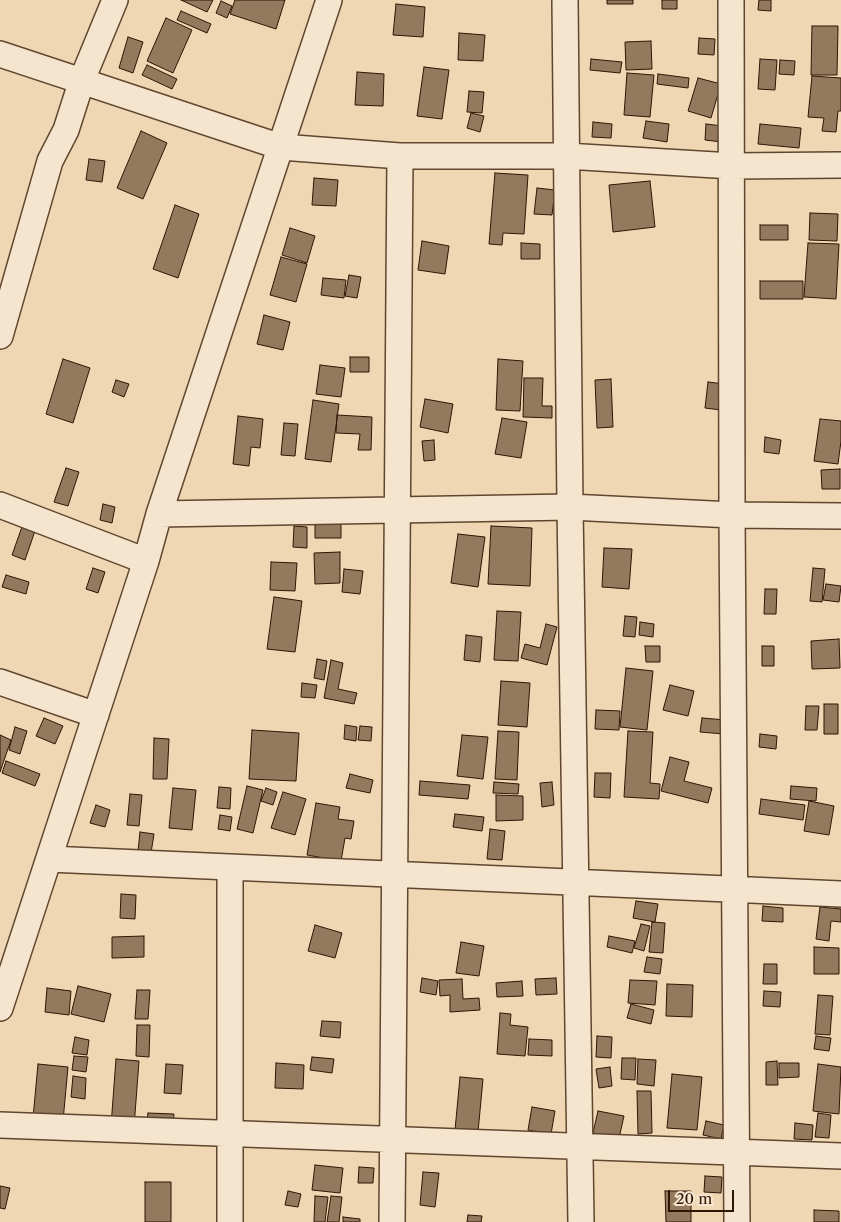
<!DOCTYPE html>
<style>
body{margin:0}
#map{position:relative;width:841px;height:1222px;overflow:hidden;background:#efd7b4;font-family:"Libre Caslon Text",serif}
canvas{display:block}
.scale{position:absolute;left:668px;top:1190px;width:66px;height:22px;box-sizing:border-box;border:2px solid #2f1503;border-top:0;padding-left:6px;font-size:15px;line-height:18px;white-space:nowrap;color:#2f1503;-webkit-text-stroke:4px #f5e5ce;paint-order:stroke}
</style>
<div id="map">
<canvas width="841" height="1222"></canvas>
<div class="scale">20 m</div>
</div>
<script>
const ctx = document.querySelector('canvas').getContext('2d');
ctx.lineJoin = 'round';
function paint(path, color) { ctx.fillStyle = color; ctx.fill(path, 'evenodd'); }
const shape = rows => new Path2D(rows.map(r => 'M' + r).join(''));
function trace(path, color, width, dash) { ctx.strokeStyle = color; ctx.lineWidth = width; ctx.lineCap = dash ? 'butt' : 'round'; ctx.setLineDash(dash || []); ctx.stroke(path); }
const building = shape([
 [181,0,213,0,207,12,181,0],
 [235,0,285,0,276,29,230,14,235,0],
 [607,0,633,0,633,4,607,4,607,0],
 [662,0,677,0,677,9,662,9,662,0],
 [759,0,771,0,771,11,758,10,759,0],
 [221,1,232,6,227,18,216,13,221,1],
 [396,4,425,7,423,37,393,35,396,4],
 [181,11,211,24,207,33,177,20,181,11],
 [166,18,192,30,173,73,147,61,166,18],
 [812,26,838,26,837,75,811,75,812,26],
 [459,33,485,35,483,61,458,60,459,33],
 [128,37,143,42,133,73,119,68,128,37],
 [699,38,715,39,714,55,698,54,699,38],
 [651,41,652,69,626,70,625,42,651,41],
 [591,59,622,62,620,73,590,70,591,59],
 [760,59,777,60,775,90,758,89,760,59],
 [780,60,795,61,794,75,779,74,780,60],
 [147,65,177,79,172,89,142,75,147,65],
 [424,67,449,70,442,119,417,116,424,67],
 [357,72,384,74,383,106,355,105,357,72],
 [627,73,654,75,650,117,624,115,627,73],
 [658,74,689,78,688,88,657,84,658,74],
 [812,76,841,78,841,111,838,111,836,132,822,131,824,118,808,117,812,76],
 [698,78,721,84,711,118,688,111,698,78],
 [469,91,484,92,482,113,467,112,469,91],
 [471,113,484,116,480,132,467,128,471,113],
 [646,121,669,124,667,142,643,138,646,121],
 [593,122,612,124,611,138,592,137,593,122],
 [706,124,723,126,722,142,705,140,706,124],
 [760,124,801,128,799,148,758,144,760,124],
 [141,131,167,143,143,199,117,188,141,131],
 [89,159,105,161,102,182,86,180,89,159],
 [495,173,528,175,524,234,503,233,502,245,489,244,495,173],
 [314,178,338,180,336,206,312,205,314,178],
 [650,181,655,227,613,232,609,185,650,181],
 [537,188,555,190,552,215,534,214,537,188],
 [175,205,199,214,178,278,153,269,175,205],
 [810,213,838,214,837,241,809,240,810,213],
 [760,225,788,225,788,240,760,240,760,225],
 [290,228,315,236,307,263,282,255,290,228],
 [422,241,449,246,445,274,418,270,422,241],
 [521,243,540,244,540,259,521,259,521,243],
 [808,243,839,244,836,299,804,297,808,243],
 [281,257,307,264,296,302,270,295,281,257],
 [349,275,361,277,357,298,345,296,349,275],
 [323,278,346,280,344,298,321,295,323,278],
 [760,281,803,281,803,299,760,299,760,281],
 [264,315,290,322,283,350,257,344,264,315],
 [350,357,369,357,369,372,350,372,350,357],
 [63,359,90,368,73,423,46,414,63,359],
 [498,359,523,361,520,411,496,410,498,359],
 [320,365,345,368,341,397,316,394,320,365],
 [524,378,543,378,542,406,552,406,552,418,523,417,524,378],
 [611,379,613,427,597,428,595,380,611,379],
 [116,380,129,384,124,397,112,392,116,380],
 [708,382,724,384,721,410,705,408,708,382],
 [425,399,453,404,448,433,420,427,425,399],
 [313,400,339,404,331,462,305,459,313,400],
 [337,415,372,417,371,450,358,450,360,434,336,433,337,415],
 [238,416,263,419,260,448,251,447,249,466,233,464,238,416],
 [502,418,527,422,521,458,495,454,502,418],
 [820,419,841,421,841,441,838,464,814,461,820,419],
 [284,423,298,424,295,456,281,455,284,423],
 [765,437,781,440,779,454,764,452,765,437],
 [434,440,435,460,424,461,422,441,434,440],
 [66,468,79,472,68,506,54,502,66,468],
 [840,469,840,489,822,489,821,470,840,469],
 [103,504,115,507,112,523,100,520,103,504],
 [315,523,341,523,341,538,315,538,315,523],
 [23,524,36,528,25,560,12,555,23,524],
 [294,526,307,527,307,548,293,547,294,526],
 [491,526,532,528,530,586,488,584,491,526],
 [458,534,485,537,478,587,451,583,458,534],
 [604,548,632,549,629,589,602,587,604,548],
 [340,552,340,583,315,584,314,553,340,552],
 [271,562,297,563,295,591,270,590,271,562],
 [93,568,105,572,98,593,86,589,93,568],
 [813,568,825,569,822,602,810,601,813,568],
 [344,569,363,571,360,594,342,592,344,569],
 [6,575,29,582,26,594,2,587,6,575],
 [826,584,841,586,839,602,823,600,826,584],
 [765,589,777,589,776,614,764,614,765,589],
 [274,597,302,601,295,652,267,649,274,597],
 [497,611,521,612,518,661,494,660,497,611],
 [625,616,637,617,635,637,623,636,625,616],
 [640,622,654,624,653,637,639,635,640,622],
 [546,624,557,627,547,665,521,658,525,644,540,648,546,624],
 [466,635,482,637,480,662,464,660,466,635],
 [839,639,840,668,812,669,811,641,839,639],
 [645,646,660,646,660,662,646,662,645,646],
 [762,646,774,646,774,666,762,666,762,646],
 [317,659,327,661,324,680,314,678,317,659],
 [331,660,343,663,338,689,357,693,354,704,324,698,331,660],
 [626,668,653,671,647,730,620,727,626,668],
 [501,681,530,683,527,727,498,725,501,681],
 [302,683,317,685,315,698,301,697,302,683],
 [670,685,694,691,688,716,663,710,670,685],
 [824,704,838,704,838,734,824,734,824,704],
 [806,706,819,706,817,730,805,730,806,706],
 [596,710,620,711,619,730,595,729,596,710],
 [44,718,63,726,55,744,36,736,44,718],
 [702,718,726,720,724,734,700,732,702,718],
 [345,725,357,727,356,741,344,739,345,725],
 [360,726,372,727,371,741,358,740,360,726],
 [15,727,27,731,20,754,9,750,15,727],
 [252,730,299,733,296,781,249,779,252,730],
 [498,731,519,732,517,780,495,779,498,731],
 [628,731,653,732,650,783,660,784,659,799,624,797,628,731],
 [760,734,777,736,776,749,759,747,760,734],
 [0,735,11,740,0,772,0,735],
 [462,735,488,737,483,779,457,776,462,735],
 [154,738,169,739,167,779,153,779,154,738],
 [670,757,689,762,684,781,712,788,708,803,661,791,670,757],
 [6,761,40,774,35,786,2,773,6,761],
 [595,773,611,773,610,798,594,797,595,773],
 [350,774,373,780,370,793,346,788,350,774],
 [420,781,470,785,468,799,419,795,420,781],
 [494,782,519,784,518,794,493,793,494,782],
 [552,782,554,805,542,807,540,783,552,782],
 [247,786,263,790,253,833,237,829,247,786],
 [791,786,817,788,816,801,790,799,791,786],
 [219,787,231,788,230,809,217,808,219,787],
 [173,788,196,790,192,830,169,828,173,788],
 [266,788,277,792,273,805,261,801,266,788],
 [283,792,306,799,295,835,271,828,283,792],
 [130,794,142,795,139,826,127,825,130,794],
 [496,795,523,796,523,820,496,821,496,795],
 [761,799,805,805,803,820,759,814,761,799],
 [809,801,834,806,829,835,804,831,809,801],
 [316,803,340,807,338,819,354,821,351,839,345,838,341,861,307,855,316,803],
 [96,805,110,810,105,827,90,823,96,805],
 [455,814,484,817,482,831,453,827,455,814],
 [220,815,232,817,230,831,218,829,220,815],
 [490,829,505,831,502,860,487,859,490,829],
 [140,832,154,834,151,853,138,851,140,832],
 [121,894,136,895,135,919,120,918,121,894],
 [636,901,658,904,655,922,633,918,636,901],
 [763,906,783,908,783,922,762,921,763,906],
 [820,907,841,909,841,922,831,921,829,941,816,939,820,907],
 [652,922,665,923,663,953,649,952,652,922],
 [641,924,650,926,644,951,634,948,641,924],
 [315,925,342,933,335,958,308,951,315,925],
 [144,936,144,957,112,958,112,937,144,936],
 [609,936,635,941,632,953,607,947,609,936],
 [461,942,484,946,479,976,456,973,461,942],
 [814,947,839,948,839,974,814,974,814,947],
 [647,957,662,959,660,974,644,972,647,957],
 [764,964,777,964,777,984,763,984,764,964],
 [422,978,438,981,436,995,420,992,422,978],
 [556,978,557,994,536,995,535,979,556,978],
 [462,979,463,999,479,998,480,1010,450,1012,450,995,440,996,439,980,462,979],
 [630,980,657,981,655,1005,628,1003,630,980],
 [522,981,523,996,497,997,496,983,522,981],
 [667,984,693,985,692,1017,666,1016,667,984],
 [78,986,111,994,104,1022,71,1014,78,986],
 [47,988,71,991,69,1015,45,1012,47,988],
 [137,990,150,990,148,1019,135,1019,137,990],
 [764,991,781,992,780,1007,763,1006,764,991],
 [818,995,833,996,830,1035,815,1034,818,995],
 [631,1004,654,1010,651,1024,627,1018,631,1004],
 [500,1013,511,1014,510,1025,528,1027,525,1056,497,1054,500,1013],
 [322,1021,341,1022,340,1038,320,1036,322,1021],
 [137,1025,150,1025,149,1057,136,1056,137,1025],
 [597,1036,612,1037,611,1058,596,1057,597,1036],
 [816,1036,831,1038,829,1051,814,1049,816,1036],
 [75,1037,89,1040,87,1055,72,1053,75,1037],
 [529,1039,552,1040,552,1056,528,1055,529,1039],
 [74,1056,88,1057,86,1072,72,1070,74,1056],
 [312,1057,334,1059,332,1073,310,1070,312,1057],
 [622,1058,636,1058,635,1080,621,1079,622,1058],
 [116,1059,139,1061,134,1127,111,1126,116,1059],
 [638,1059,656,1060,654,1086,637,1084,638,1059],
 [777,1061,778,1085,766,1085,766,1062,777,1061],
 [276,1063,304,1065,303,1089,275,1088,276,1063],
 [779,1063,799,1063,799,1077,779,1078,779,1063],
 [38,1064,68,1067,63,1121,33,1118,38,1064],
 [166,1064,183,1065,181,1094,164,1093,166,1064],
 [818,1064,841,1067,839,1114,813,1111,818,1064],
 [610,1067,612,1086,599,1088,596,1069,610,1067],
 [672,1074,702,1077,697,1130,667,1128,672,1074],
 [73,1076,86,1078,85,1099,71,1097,73,1076],
 [460,1077,483,1079,478,1132,455,1130,460,1077],
 [637,1091,651,1091,652,1133,638,1134,637,1091],
 [532,1107,555,1111,551,1134,528,1130,532,1107],
 [598,1111,624,1116,619,1138,593,1133,598,1111],
 [148,1113,174,1114,173,1128,146,1127,148,1113],
 [818,1113,831,1115,829,1138,815,1137,818,1113],
 [706,1121,724,1125,721,1139,703,1135,706,1121],
 [795,1123,813,1125,812,1140,794,1139,795,1123],
 [315,1165,343,1168,340,1193,312,1190,315,1165],
 [359,1167,374,1168,373,1183,358,1183,359,1167],
 [423,1172,439,1173,435,1207,420,1205,423,1172],
 [705,1176,722,1177,721,1193,704,1192,705,1176],
 [145,1182,171,1182,171,1222,145,1222,145,1182],
 [0,1186,10,1188,5,1209,0,1208,0,1186],
 [288,1191,301,1194,298,1207,285,1205,288,1191],
 [665,1191,691,1191,691,1222,666,1222,665,1191],
 [315,1196,328,1197,325,1222,314,1222,315,1196],
 [331,1196,342,1197,339,1222,327,1222,331,1196],
 [814,1210,839,1211,839,1222,814,1222,814,1210],
 [468,1215,482,1216,481,1222,467,1222,468,1215],
 [343,1217,360,1219,360,1222,343,1222,343,1217]
]);
const street = shape([
 [565,0,570,507,581,1222],
 [731,0,732,515,737,1222],
 [0,54,281,147,400,156,566,156,732,166,841,165],
 [0,336,50,161,66,130,82,80,115,0],
 [0,505,146,561],
 [159,514,570,507,732,515,841,516],
 [0,682,96,715],
 [49,859,841,894],
 [0,1008,146,561,159,514,329,0],
 [0,1125,841,1156],
 [230,1222,230,867],
 [392,1222,400,156]
]);
paint(building, '#937a5f');
trace(building, '#2f1503', 1);
trace(street, '#5f462f', 28);
trace(street, '#f5e5ce', 25);
</script>
